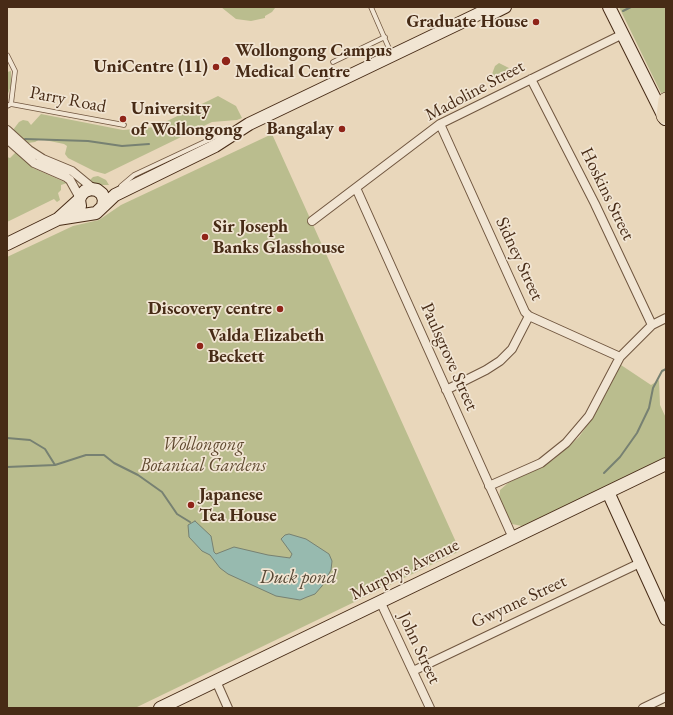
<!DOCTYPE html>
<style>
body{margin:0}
#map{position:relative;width:673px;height:715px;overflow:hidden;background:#e9d7bb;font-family:"EB Garamond",serif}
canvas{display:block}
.frame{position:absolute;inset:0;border:8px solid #472b16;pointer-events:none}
</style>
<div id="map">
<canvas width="673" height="715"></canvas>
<div class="frame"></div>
</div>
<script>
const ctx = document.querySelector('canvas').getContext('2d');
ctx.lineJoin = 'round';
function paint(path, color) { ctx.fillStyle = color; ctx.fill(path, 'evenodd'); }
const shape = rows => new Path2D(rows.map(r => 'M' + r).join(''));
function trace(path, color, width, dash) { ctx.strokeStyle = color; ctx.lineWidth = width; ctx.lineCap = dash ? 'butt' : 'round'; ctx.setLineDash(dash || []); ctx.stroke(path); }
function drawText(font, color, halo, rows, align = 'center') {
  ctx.font = font + ' "EB Garamond",serif'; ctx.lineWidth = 3.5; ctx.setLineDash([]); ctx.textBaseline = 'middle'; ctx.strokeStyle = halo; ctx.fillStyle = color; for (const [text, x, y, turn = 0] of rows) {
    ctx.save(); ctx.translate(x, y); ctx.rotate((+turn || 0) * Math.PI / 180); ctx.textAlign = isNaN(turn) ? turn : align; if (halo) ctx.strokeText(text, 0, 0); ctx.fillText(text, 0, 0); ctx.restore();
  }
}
const green = shape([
 [221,7,275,7,275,8,272,12,265,16,265,18,251,21,236,19],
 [619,7,666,7,666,92,661,93],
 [499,63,509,68,511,73,495,80,492,74,495,66],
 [11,71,11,86,7,96,7,72],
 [218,96,236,106,242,118,237,120,212,122,105,174,94,171,68,158,65,154,67,146,64,144,40,139,35,142,28,143,13,130,19,122,23,120,28,121,31,125,41,114,123,130,155,127],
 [272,134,460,551,135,708,7,708,7,257,73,226,99,220,121,205],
 [16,152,33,168,67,183,61,185,61,190,58,193,60,200,57,202,54,199,7,222,7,157,10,158],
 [98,176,106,180,109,185,100,185,89,181,93,177],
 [621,365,651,385,659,380,660,405,666,418,666,458,522,526,512,524,499,500,500,490,508,483,553,460,579,437,595,414]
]);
const water = shape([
 [195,521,211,536,214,552,216,554,234,547,268,555,290,558,292,554,281,539,285,535,289,534,306,539,329,554,332,561,331,570,322,586,315,594,307,597,300,600,276,596,228,574,220,568,210,555,202,551,189,537,188,525,195,521]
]);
const stream = shape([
 [623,11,631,7],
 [25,139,88,141,122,146,149,144],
 [7,438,30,440,45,449,55,465],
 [7,467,55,465,86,455,104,455,114,463,138,475,162,492,177,514,190,522],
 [604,473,620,457,637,433,649,408,653,388,662,371,666,369]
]);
const lane = shape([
 [371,7,391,53],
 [7,55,15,71,11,104],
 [333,62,385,37],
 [7,106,11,104,124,125],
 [121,186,134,175,230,130]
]);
const street = shape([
 [531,79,595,204,652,325],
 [440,124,525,312,529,316,620,357],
 [7,130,29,150,43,159,72,171,95,190],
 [7,139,34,163,66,177,70,180,80,198],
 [356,188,513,538],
 [312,221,440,124,623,34],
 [446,390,486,370,500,361,512,349,529,316],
 [489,486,541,463,566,443,589,416,620,357,652,325,666,318],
 [380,601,430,708],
 [413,671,640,563],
 [216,681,228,708],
 [643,708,666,697]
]);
const secondary = shape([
 [609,7,665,119],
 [487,16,505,7],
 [80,206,79,200,81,195,85,191,91,189,97,190,102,194,104,200,103,206],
 [58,219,96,213,115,195,215,146,249,124,493,7],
 [7,244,58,219,79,200],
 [608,492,666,619],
 [160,708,666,464]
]);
const highway = shape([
 [664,116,666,100]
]);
const markers = [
 [536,22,4,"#8f2418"],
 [226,61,5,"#8f2418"],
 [216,67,4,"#8f2418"],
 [123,119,4,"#8f2418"],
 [342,129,4,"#8f2418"],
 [205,237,4,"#8f2418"],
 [280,309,4,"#8f2418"],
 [200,346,4,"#8f2418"],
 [191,505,4,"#8f2418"]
];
const poiNames = [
 ["Graduate House",528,22,"right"],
 ["Wollongong Campus",235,51],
 ["Medical Centre",235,72],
 ["UniCentre (11)",208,67,"right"],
 ["University",131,109],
 ["of Wollongong",131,130],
 ["Bangalay",334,129,"right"],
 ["Sir Joseph",213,227],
 ["Banks Glasshouse",213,248],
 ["Discovery centre",272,309,"right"],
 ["Valda Elizabeth",208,336],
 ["Beckett",208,357],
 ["Japanese",199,495],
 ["Tea House",199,516]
];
const streetNames = [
 ["Madoline Street",475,91,-28],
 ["Parry Road",68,100,11],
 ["Hoskins Street",607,194,64],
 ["Sidney Street",519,259,65],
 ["Paulsgrove Street",449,357,66],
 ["Murphys Avenue",405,570,-26],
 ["Gwynne Street",519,602,-25],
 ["John Street",419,648,65]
];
const parkNames = [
 ["Wollongong",203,445],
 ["Botanical Gardens",203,466]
];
const waterNames = [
 ["Duck pond",298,578]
];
paint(green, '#babd8e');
paint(water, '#97baaf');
trace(water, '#778172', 1);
trace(stream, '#778172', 2);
trace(lane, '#70563f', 5.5);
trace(street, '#70563f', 10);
trace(secondary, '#472b16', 14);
trace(highway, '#472b16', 16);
trace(lane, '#f1e5d3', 4);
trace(street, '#f1e5d3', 8);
trace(secondary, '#f1e5d3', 12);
trace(highway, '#e9d7bb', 15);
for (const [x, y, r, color] of markers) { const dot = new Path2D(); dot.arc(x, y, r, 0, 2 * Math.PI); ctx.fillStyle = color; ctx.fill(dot); trace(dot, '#f1e5d3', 1.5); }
drawText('bold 18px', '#472b16', '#f1e5d3', poiNames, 'left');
drawText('18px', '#472b16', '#f1e5d3', streetNames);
drawText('italic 18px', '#5e482e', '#f1e5d3', parkNames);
drawText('italic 19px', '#574835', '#f1e5d3', waterNames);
</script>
